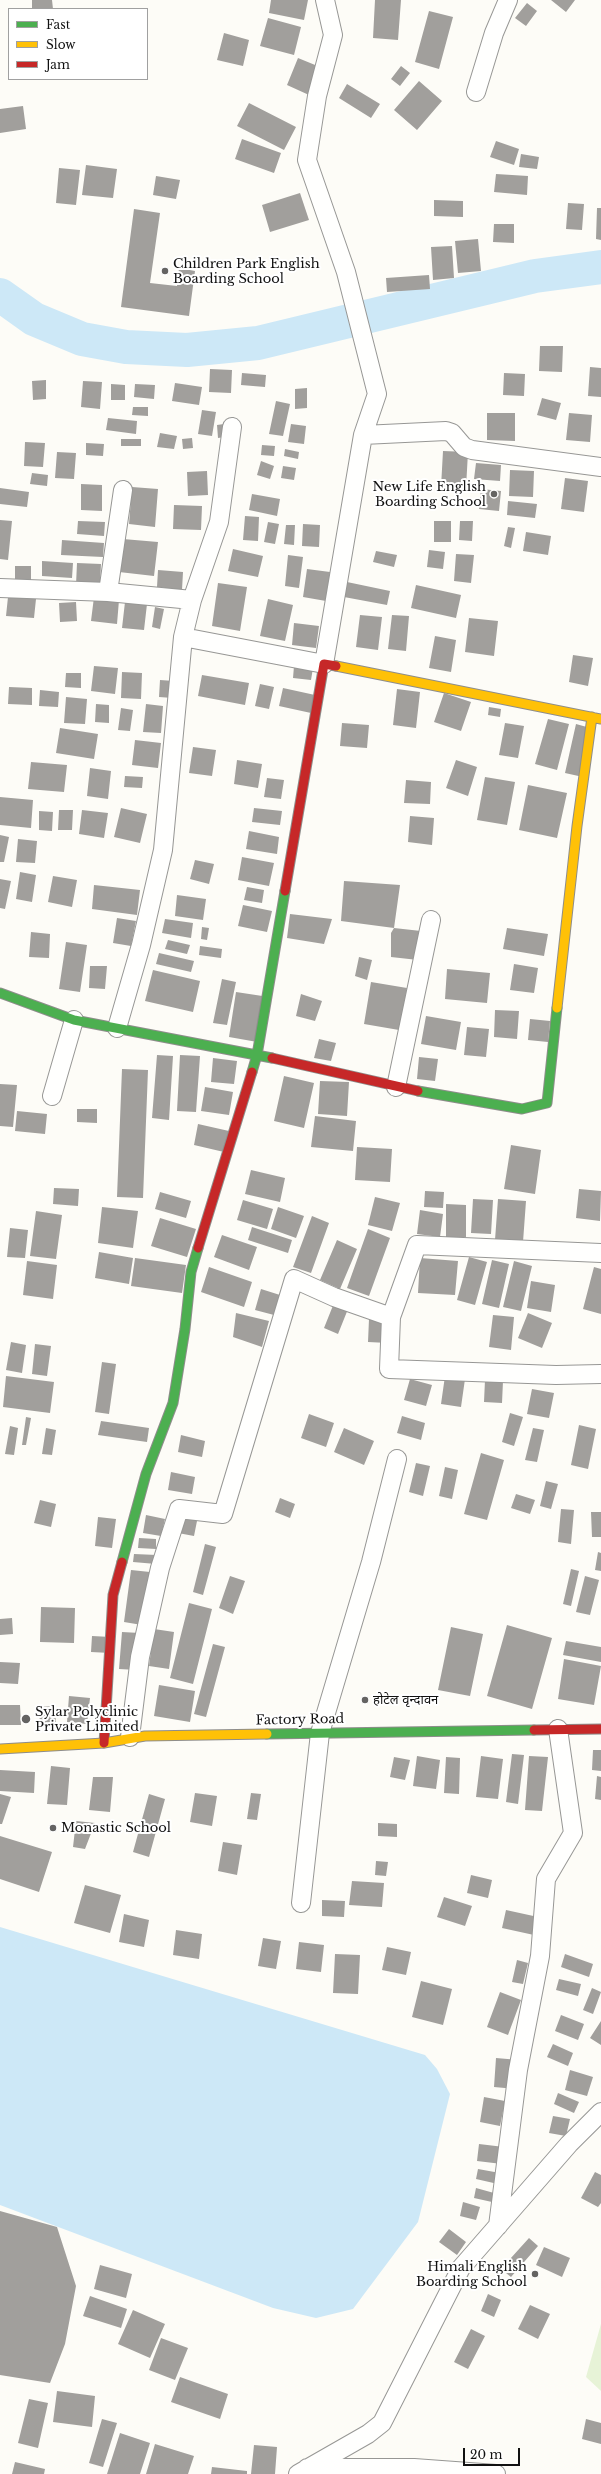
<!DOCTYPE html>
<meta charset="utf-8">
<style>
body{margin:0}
#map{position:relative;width:601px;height:2474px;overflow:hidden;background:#fdfcf7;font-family:"Libre Baskerville",serif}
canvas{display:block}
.legend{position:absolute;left:8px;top:8px;width:140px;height:72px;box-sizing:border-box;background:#fff;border:1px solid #a0a0a0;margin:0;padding:5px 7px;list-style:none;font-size:12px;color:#111}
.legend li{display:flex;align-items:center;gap:8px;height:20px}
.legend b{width:20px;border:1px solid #a0a0a0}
.scale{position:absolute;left:463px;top:2448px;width:57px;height:18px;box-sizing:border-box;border:2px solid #111;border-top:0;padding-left:5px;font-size:12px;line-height:14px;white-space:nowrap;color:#111;-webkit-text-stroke:3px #fff;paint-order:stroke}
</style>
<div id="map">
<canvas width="601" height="2474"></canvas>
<ul class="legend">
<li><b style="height:5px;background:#4caf50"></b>Fast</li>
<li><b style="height:5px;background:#ffc107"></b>Slow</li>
<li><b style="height:5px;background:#c62828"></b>Jam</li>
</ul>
<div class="scale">20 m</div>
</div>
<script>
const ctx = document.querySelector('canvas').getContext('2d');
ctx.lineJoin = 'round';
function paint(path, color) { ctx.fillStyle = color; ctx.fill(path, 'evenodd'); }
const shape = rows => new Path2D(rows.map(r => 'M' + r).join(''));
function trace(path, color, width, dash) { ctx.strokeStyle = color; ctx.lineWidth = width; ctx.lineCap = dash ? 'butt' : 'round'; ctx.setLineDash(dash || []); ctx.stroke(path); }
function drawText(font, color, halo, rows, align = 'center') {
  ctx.font = font + ' "Libre Baskerville","Noto Sans Devanagari",serif'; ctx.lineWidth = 4; ctx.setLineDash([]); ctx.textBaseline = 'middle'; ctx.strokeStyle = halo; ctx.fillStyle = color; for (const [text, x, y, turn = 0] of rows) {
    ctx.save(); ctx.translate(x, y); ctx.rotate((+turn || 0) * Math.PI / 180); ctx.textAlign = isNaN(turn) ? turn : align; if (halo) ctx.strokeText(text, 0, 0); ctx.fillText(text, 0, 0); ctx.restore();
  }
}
const green = shape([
 [601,2324,601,2391,586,2377]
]);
const water = shape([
 [0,1927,425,2055,437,2069,450,2094,418,2222,353,2309,316,2318,273,2308,0,2205]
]);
const river = shape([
 [0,295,34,319,82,339,126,347,187,350,258,343,535,276,601,267]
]);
const building = shape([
 [32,0,52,0,53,9,32,9],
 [271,0,308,0,304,20,269,13],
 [375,0,401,0,398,40,373,38],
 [551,0,575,0,566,12],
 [527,3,537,11,526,26,515,18],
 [429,11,453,17,439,69,415,62],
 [268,18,301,27,294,55,260,46],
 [224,33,249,40,243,66,217,60],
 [298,58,320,67,309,95,287,85],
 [401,66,410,73,400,86,391,79],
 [419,81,442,101,417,130,394,110],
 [347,84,380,104,371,118,339,98],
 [249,103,296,127,284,150,237,126],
 [23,106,26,129,0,133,0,109],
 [242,139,281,153,274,173,235,159],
 [496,141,519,149,514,165,490,157],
 [521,154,539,157,537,169,519,167],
 [86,165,117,169,113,198,82,195],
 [59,168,80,170,76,205,56,203],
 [496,174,528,176,527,195,494,192],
 [156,176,180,180,176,199,153,195],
 [300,193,309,220,270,232,262,205],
 [434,200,463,201,463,217,434,216],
 [568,203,584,204,582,230,566,229],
 [597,208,601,208,601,240,596,239],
 [134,209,160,213,150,283,177,286,179,268,195,271,189,316,121,307],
 [494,224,514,224,514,243,493,242],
 [478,239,481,271,458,273,455,241],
 [452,246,454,278,433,280,431,247],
 [429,275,430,289,387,292,386,278],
 [540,346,563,346,562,372,539,371],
 [590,367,601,368,601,397,588,396],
 [210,369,232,370,231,393,209,392],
 [242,373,266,375,265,387,241,385],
 [504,373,525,374,524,396,503,395],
 [46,380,46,399,33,400,32,381],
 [83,381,102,382,100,409,81,407],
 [175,383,202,387,199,405,172,401],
 [111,384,125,385,125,400,111,400],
 [135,384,155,385,154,399,134,397],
 [307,388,307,408,295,409,295,389],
 [542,398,561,403,556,420,537,415],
 [276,401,290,404,283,436,269,434],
 [133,407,148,407,148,416,132,415],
 [202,410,216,412,212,436,198,434],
 [487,413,515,413,515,441,487,440],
 [569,413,592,415,590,442,566,440],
 [108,418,137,421,136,434,106,430],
 [224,424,225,437,218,438,217,425],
 [291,424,306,426,304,444,288,442],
 [160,433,177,436,174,449,157,447],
 [192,438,193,448,183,449,182,439],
 [121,439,141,439,141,446,121,446],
 [25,442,45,443,43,467,24,466],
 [86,443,104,444,103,456,86,455],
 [262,445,275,446,274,456,261,455],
 [285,449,299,452,298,459,284,456],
 [443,451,468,452,466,488,441,487],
 [57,452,76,453,74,479,55,478],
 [261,461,274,466,270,479,257,475],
 [476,463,501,465,500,481,474,479],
 [283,466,296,468,294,480,281,478],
 [510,470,534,471,533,497,509,496],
 [207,471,208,495,188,496,187,472],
 [32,473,48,475,47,486,30,484],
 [565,478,588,481,584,512,561,509],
 [81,484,102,485,102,511,81,510],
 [132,487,158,489,155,527,129,524],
 [0,488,29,492,27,507,0,504],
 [481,489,501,491,499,511,479,509],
 [252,494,280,499,277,516,249,510],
 [508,501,537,504,535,518,507,515],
 [174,505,202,506,201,530,173,529],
 [245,516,259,517,258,541,243,540],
 [0,520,12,521,8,560,0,559],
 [78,521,105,522,104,536,77,534],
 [434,521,451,521,451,542,434,542],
 [460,521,473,521,472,541,459,540],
 [268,522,279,524,275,544,264,542],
 [303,524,320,525,319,547,302,546],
 [286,525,295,525,294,545,284,544],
 [508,527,515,528,511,548,504,546],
 [526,532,551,536,548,555,523,551],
 [123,539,158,542,154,576,119,572],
 [62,540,104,543,103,557,61,555],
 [233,549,263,556,258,577,228,571],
 [429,550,445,552,443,569,427,567],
 [376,551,397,555,394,567,373,562],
 [456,554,474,555,471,583,454,581],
 [288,555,303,557,299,588,285,586],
 [42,561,73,563,72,578,42,576],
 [77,563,101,564,100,586,76,585],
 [15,566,31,566,31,581,15,581],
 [307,569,330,572,326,601,303,597],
 [158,570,183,572,182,590,157,587],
 [347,582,390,591,387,605,344,597],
 [218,583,247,587,240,631,212,626],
 [416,585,461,595,456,618,411,608],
 [8,597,36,599,34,618,6,616],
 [94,597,119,600,117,624,91,621],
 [268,599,293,605,285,641,260,636],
 [76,602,77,621,60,622,59,603],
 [125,602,147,604,144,630,122,628],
 [155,607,164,609,160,629,152,627],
 [360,615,382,617,378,650,356,647],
 [392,615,409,616,406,651,388,649],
 [469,618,498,621,494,656,465,652],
 [294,623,319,626,316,648,292,645],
 [435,636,456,640,451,672,429,668],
 [573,655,593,658,588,686,569,682],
 [94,666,118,668,115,694,91,691],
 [294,666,313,668,311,680,293,678],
 [122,672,142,673,141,699,121,698],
 [66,673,81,673,81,688,65,687],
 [202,675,249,683,245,705,198,696],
 [160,680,174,681,173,698,159,697],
 [260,684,274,687,269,709,255,706],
 [9,687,32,688,32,705,8,704],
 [283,688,315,695,311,713,279,706],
 [397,689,420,692,416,728,393,725],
 [40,690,59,692,58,707,39,706],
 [444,693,471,702,461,731,434,722],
 [66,697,87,699,85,724,64,723],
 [96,704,109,705,109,723,95,722],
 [146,704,163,706,161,733,143,732],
 [489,707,501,709,500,717,488,715],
 [121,708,133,710,130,731,118,730],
 [548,719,569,724,557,770,535,764],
 [342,723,369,725,367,748,340,746],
 [505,723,524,726,518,758,499,755],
 [576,724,594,729,583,777,565,773],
 [60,728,98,734,94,759,56,753],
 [135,740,161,743,158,768,132,765],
 [193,747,216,750,212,776,189,773],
 [237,760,262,764,258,788,234,784],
 [456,760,477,767,468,796,446,788],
 [31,762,67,765,64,792,28,789],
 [90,768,111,771,108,799,87,796],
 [125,776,143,777,142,788,124,787],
 [485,777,515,782,507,825,477,820],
 [267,778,284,780,281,799,264,797],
 [406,780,431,782,430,804,404,803],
 [528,785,567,793,557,838,519,830],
 [0,797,33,800,31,828,0,825],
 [121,808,147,814,140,843,114,837],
 [254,808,282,811,280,825,252,822],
 [59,810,73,810,72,830,58,830],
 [82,810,108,813,104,838,79,834],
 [39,811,53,812,52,831,39,830],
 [410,816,434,818,432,845,408,842],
 [249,831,279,837,277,854,246,849],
 [0,835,9,837,4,862,0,862],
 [18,839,37,841,35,863,16,862],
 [242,857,274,863,269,886,238,880],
 [195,860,214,864,209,884,190,879],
 [20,872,36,875,32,902,16,899],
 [53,876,77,880,72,907,48,902],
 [0,879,11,881,5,909,0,908],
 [344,881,400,885,394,928,341,921],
 [94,885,140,890,137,915,92,909],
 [247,887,264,890,262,903,244,900],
 [177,895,206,899,203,920,175,916],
 [243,905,272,911,267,932,238,926],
 [290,914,332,919,324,944,287,938],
 [117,918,136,921,131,946,113,943],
 [165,919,193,923,191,938,162,933],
 [202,927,209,928,207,940,201,939],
 [394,928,421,931,418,960,391,957,391,933],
 [507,928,548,934,544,956,503,949],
 [31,932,50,934,49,958,29,957],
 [168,940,190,945,187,954,165,949],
 [66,942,87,945,80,992,59,989],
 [200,946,222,949,221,958,199,955],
 [159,953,194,961,191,972,156,964],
 [359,957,372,960,367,980,355,976],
 [514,964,538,968,534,993,510,990],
 [90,966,107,966,105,989,89,988],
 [447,969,490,973,487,1003,445,999],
 [153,970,200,981,193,1012,145,1001],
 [222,979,236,982,227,1025,213,1023],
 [371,982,407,988,399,1030,364,1024],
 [236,992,269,997,263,1043,229,1037],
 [301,994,322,1001,315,1021,296,1016],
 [495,1010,519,1011,517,1039,494,1037],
 [426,1016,461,1022,456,1050,421,1044],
 [530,1019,550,1021,548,1042,528,1040],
 [467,1027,489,1029,486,1057,464,1055],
 [319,1039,336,1043,331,1061,314,1058],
 [157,1055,173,1056,169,1120,152,1118],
 [180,1055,200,1056,196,1112,177,1111],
 [419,1057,438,1059,435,1081,417,1079],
 [213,1058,237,1061,234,1084,211,1082],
 [122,1069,148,1070,143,1198,117,1197],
 [284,1076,314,1083,304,1128,274,1121],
 [320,1081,349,1082,347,1116,318,1114],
 [0,1084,17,1085,13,1127,0,1126],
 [205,1087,233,1092,229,1115,201,1111],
 [77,1109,97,1109,97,1123,77,1122],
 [17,1111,47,1114,45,1134,15,1131],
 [315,1116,356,1121,353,1151,311,1147],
 [198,1124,229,1131,224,1152,194,1145],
 [511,1145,541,1150,535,1194,504,1189],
 [357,1147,392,1149,390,1182,355,1180],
 [251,1170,285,1178,280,1202,245,1194],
 [54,1188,79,1189,78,1206,53,1204],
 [579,1189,601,1191,600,1221,576,1218],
 [425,1191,444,1192,443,1208,424,1207],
 [160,1192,191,1201,186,1218,155,1209],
 [375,1197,400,1203,392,1231,368,1225],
 [473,1199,493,1200,491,1234,471,1233],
 [498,1199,526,1201,523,1242,495,1240],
 [243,1200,273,1209,267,1229,237,1220],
 [446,1204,466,1205,466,1237,446,1237],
 [102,1207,138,1211,133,1248,98,1243],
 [278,1207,304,1216,296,1238,271,1229],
 [420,1210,443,1214,440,1237,417,1234],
 [36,1211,62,1215,56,1259,30,1256],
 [312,1216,329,1223,311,1273,293,1267],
 [160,1218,196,1229,187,1257,151,1246],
 [252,1227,292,1240,288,1253,248,1240],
 [10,1228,28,1230,25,1258,7,1257],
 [368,1229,390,1238,369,1296,347,1288],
 [222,1235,257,1247,249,1270,214,1257],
 [337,1240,357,1249,340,1289,320,1280],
 [99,1252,133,1258,129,1284,95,1278],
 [469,1257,487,1262,475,1305,457,1300],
 [135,1258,186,1265,182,1293,131,1286],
 [420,1258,458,1261,455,1295,418,1293],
 [492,1260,509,1264,499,1308,482,1304],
 [27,1261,57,1265,53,1299,23,1295],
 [514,1261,532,1266,521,1311,503,1307],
 [209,1267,252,1282,244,1307,201,1292],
 [594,1267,601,1269,601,1314,583,1309],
 [531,1281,555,1285,551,1312,527,1308],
 [261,1289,280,1295,274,1315,255,1310],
 [334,1303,348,1309,338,1334,324,1328],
 [236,1313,269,1321,262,1347,233,1337],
 [528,1313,552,1323,542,1348,518,1338],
 [493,1315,514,1317,511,1350,489,1347],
 [369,1319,388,1320,388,1343,368,1342],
 [11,1342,26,1345,22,1373,6,1370],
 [35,1344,51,1346,47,1376,32,1374],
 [102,1362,116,1364,109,1414,95,1412],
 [6,1376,54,1382,50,1413,3,1407],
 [445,1376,465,1379,461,1407,441,1404],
 [410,1379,432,1385,426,1406,404,1400],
 [485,1380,503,1381,502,1403,484,1402],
 [532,1389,554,1393,549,1418,527,1414],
 [510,1413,523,1417,514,1446,502,1442],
 [309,1414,334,1423,326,1447,301,1438],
 [402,1416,425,1423,421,1440,397,1433],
 [26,1417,31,1418,26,1445,22,1445],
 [101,1421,149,1428,147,1442,98,1435],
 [579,1425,596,1429,588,1469,571,1465],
 [10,1426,18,1428,14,1455,5,1454],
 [46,1428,56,1430,52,1455,42,1454],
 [344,1428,374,1441,364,1465,334,1452],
 [533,1428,544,1430,537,1462,525,1460],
 [181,1435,205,1441,202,1457,178,1452],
 [481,1453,504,1460,487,1520,464,1514],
 [416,1463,430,1466,423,1496,409,1492],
 [445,1467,458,1470,452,1499,439,1496],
 [171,1472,195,1477,192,1494,168,1490],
 [546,1481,558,1484,551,1509,540,1506],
 [516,1494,535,1500,530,1514,511,1508],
 [280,1498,295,1504,290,1518,275,1512],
 [40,1500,56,1504,51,1527,34,1523],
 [183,1507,199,1511,194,1536,178,1533],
 [561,1509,574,1510,571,1544,558,1542],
 [591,1512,601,1512,601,1537,592,1537],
 [146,1515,165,1519,161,1536,143,1533],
 [98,1517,116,1519,112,1548,95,1546],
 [139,1538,156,1539,156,1549,138,1548],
 [205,1544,216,1547,203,1595,193,1592],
 [598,1552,601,1553,601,1571,595,1570],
 [134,1554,157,1555,156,1564,133,1562],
 [571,1569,579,1571,571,1606,563,1604],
 [131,1570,150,1572,142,1625,124,1622],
 [230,1576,245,1581,233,1614,219,1608],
 [585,1576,599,1580,590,1615,576,1612],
 [189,1603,212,1609,193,1684,170,1678],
 [41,1607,75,1608,74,1643,40,1642],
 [12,1618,13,1634,0,1635,0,1619],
 [507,1625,552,1638,532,1709,487,1696],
 [451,1627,483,1634,470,1696,438,1690],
 [154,1629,174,1632,169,1669,149,1666],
 [122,1632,140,1633,137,1670,119,1669],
 [92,1636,111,1637,110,1653,91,1652],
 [566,1641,601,1647,601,1662,563,1655],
 [213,1644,225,1647,206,1717,194,1714],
 [564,1659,601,1666,594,1705,558,1699],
 [0,1662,20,1663,18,1684,0,1683],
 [159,1685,195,1691,190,1722,154,1716],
 [69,1696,90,1698,87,1724,67,1722],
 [0,1705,20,1705,21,1725,0,1725],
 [55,1706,56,1725,40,1726,39,1707],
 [593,1750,601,1750,601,1771,592,1770],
 [512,1754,524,1755,518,1804,506,1802],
 [417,1756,440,1760,436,1789,413,1786],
 [481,1756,503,1759,498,1799,476,1797],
 [529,1756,548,1757,542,1811,525,1810],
 [394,1757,410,1760,405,1780,390,1777],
 [446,1757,460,1758,459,1794,444,1793],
 [51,1766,70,1768,67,1805,47,1804],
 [0,1770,35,1772,34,1793,0,1791],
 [597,1776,601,1777,601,1800,595,1799],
 [93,1777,113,1777,110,1812,89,1810],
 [195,1793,217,1796,212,1826,190,1822],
 [251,1793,261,1794,257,1820,247,1819],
 [0,1794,11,1797,2,1824,0,1824],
 [149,1794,165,1799,149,1857,133,1852],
 [76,1821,95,1823,85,1849,73,1847],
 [378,1823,397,1824,397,1837,378,1836],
 [0,1836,52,1852,39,1892,0,1879],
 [223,1842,242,1845,237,1875,218,1871],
 [376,1861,388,1862,386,1876,375,1875],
 [471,1875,492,1880,488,1898,467,1893],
 [352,1881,384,1883,382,1907,349,1905],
 [85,1885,121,1895,110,1933,74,1923],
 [444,1897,472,1906,465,1926,437,1917],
 [322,1900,345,1901,344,1917,322,1916],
 [506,1910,538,1917,534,1935,502,1928],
 [124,1914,149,1920,144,1947,119,1942],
 [176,1930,202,1934,199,1959,173,1955],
 [263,1938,281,1941,276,1969,258,1966],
 [299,1942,324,1945,321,1972,296,1969],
 [387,1947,411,1952,406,1975,382,1970],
 [335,1954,360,1955,358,1994,333,1993],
 [565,1954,593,1964,589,1977,561,1967],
 [517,1960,528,1963,523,1984,512,1982],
 [559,1979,581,1984,578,1996,556,1990],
 [421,1981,452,1989,443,2025,412,2017],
 [592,1988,601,1992,593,2014,583,2010],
 [500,1992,521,2000,508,2035,487,2027],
 [561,2015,584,2024,578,2040,555,2031],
 [601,2021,601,2045,590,2038],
 [553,2044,573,2053,568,2066,547,2057],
 [496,2058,519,2060,516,2089,494,2087],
 [570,2070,593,2077,587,2096,565,2090],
 [558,2093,579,2102,574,2113,554,2104],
 [484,2097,505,2101,500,2126,480,2122],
 [553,2116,570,2119,566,2136,549,2133],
 [479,2144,504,2147,502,2164,477,2161],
 [478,2169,500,2173,498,2184,476,2179],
 [595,2172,601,2175,601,2203,598,2207,581,2198],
 [476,2188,494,2193,492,2202,474,2198],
 [463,2202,480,2207,476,2220,460,2216],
 [0,2211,57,2227,76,2286,65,2344,50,2383,0,2375],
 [449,2229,466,2242,457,2255,439,2242],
 [529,2238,538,2246,511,2277,501,2269],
 [544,2247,570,2258,562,2277,536,2265],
 [100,2265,132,2274,126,2298,94,2289],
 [488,2294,501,2300,494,2317,481,2311],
 [90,2296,127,2309,121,2328,83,2316],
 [530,2305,550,2314,538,2339,518,2329],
 [133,2310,165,2324,150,2358,118,2344],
 [471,2329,485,2336,468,2369,454,2362],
 [161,2338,188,2348,175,2380,149,2370],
 [180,2377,228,2394,220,2419,171,2402],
 [57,2391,95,2396,92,2427,53,2422],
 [29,2399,48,2403,38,2448,18,2443],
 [102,2419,117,2423,103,2467,89,2463],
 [586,2419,601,2423,601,2444,582,2439],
 [120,2433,150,2443,140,2474,107,2474],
 [155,2444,194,2456,188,2474,146,2474],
 [254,2445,277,2447,275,2474,251,2474],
 [15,2462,45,2469,44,2474,12,2474],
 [212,2467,247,2471,247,2474,211,2474]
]);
const street = shape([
 [476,92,494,33,508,0],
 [363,435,446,431,452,433,464,447,472,450,601,467],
 [0,588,108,592,192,600],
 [108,592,123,490],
 [183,637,324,664,363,435,377,394,346,272,307,160,317,96,333,35,325,0],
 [117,1028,141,945,163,850,183,637,192,600,219,522,232,427],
 [396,1087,431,920],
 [52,1096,74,1020],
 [391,1317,417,1245,601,1253],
 [130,1737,140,1657,160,1568,179,1509,223,1514,294,1279,334,1297,391,1317,389,1369,556,1375,601,1374],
 [301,1903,320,1733,371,1562,397,1459],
 [498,2226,518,2070,540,1956,546,1879,573,1833,558,1729],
 [307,2468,414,2468,496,2474],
 [298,2474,368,2434,382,2423,461,2268,569,2144,601,2112]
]);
const fast = shape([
 [0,993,74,1020,272,1058],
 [252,1072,257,1055,285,891],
 [418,1091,522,1109,547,1103,557,1008],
 [122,1562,146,1474,173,1403,185,1329,191,1272,198,1248],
 [267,1734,534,1730]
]);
const slow = shape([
 [336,666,601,719],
 [557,1008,577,826,592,717],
 [0,1749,104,1743,145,1736,267,1734]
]);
const jam = shape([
 [285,891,324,664,336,666],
 [272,1058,418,1091],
 [198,1248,252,1072],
 [534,1730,601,1729],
 [104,1743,113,1595,122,1562]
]);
const markers = [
 [165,271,4,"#646362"],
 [494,494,4,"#646362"],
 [365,1700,4,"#646362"],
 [26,1719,5,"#646362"],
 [53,1828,4,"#646362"],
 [535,2274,4,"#646362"]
];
const poiNames = [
 ["Children Park English",173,264],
 ["Boarding School",173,279],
 ["New Life English",486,487,"right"],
 ["Boarding School",486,502,"right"],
 ["होटेल वृन्दावन",373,1700],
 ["Sylar Polyclinic",35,1712],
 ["Private Limited",35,1727],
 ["Monastic School",61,1828],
 ["Himali English",527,2267,"right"],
 ["Boarding School",527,2282,"right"]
];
const streetNames = [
 ["Factory Road",300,1720,-1]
];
paint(green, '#e7f3d7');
paint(water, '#cde8f7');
trace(river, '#cde8f7', 34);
paint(building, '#a19f9c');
trace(street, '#979795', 20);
trace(fast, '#8e8d8b', 11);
trace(slow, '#8e8d8b', 11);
trace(jam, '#8e8d8b', 11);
trace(street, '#fffffe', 18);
trace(fast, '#4caf50', 9);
trace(slow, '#ffc107', 9);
trace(jam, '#c62828', 9);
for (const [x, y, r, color] of markers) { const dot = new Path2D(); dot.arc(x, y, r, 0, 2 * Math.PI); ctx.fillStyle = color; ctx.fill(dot); trace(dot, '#fff', 1.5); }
drawText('13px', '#111', '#fff', poiNames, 'left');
drawText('13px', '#111', '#fff', streetNames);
</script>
